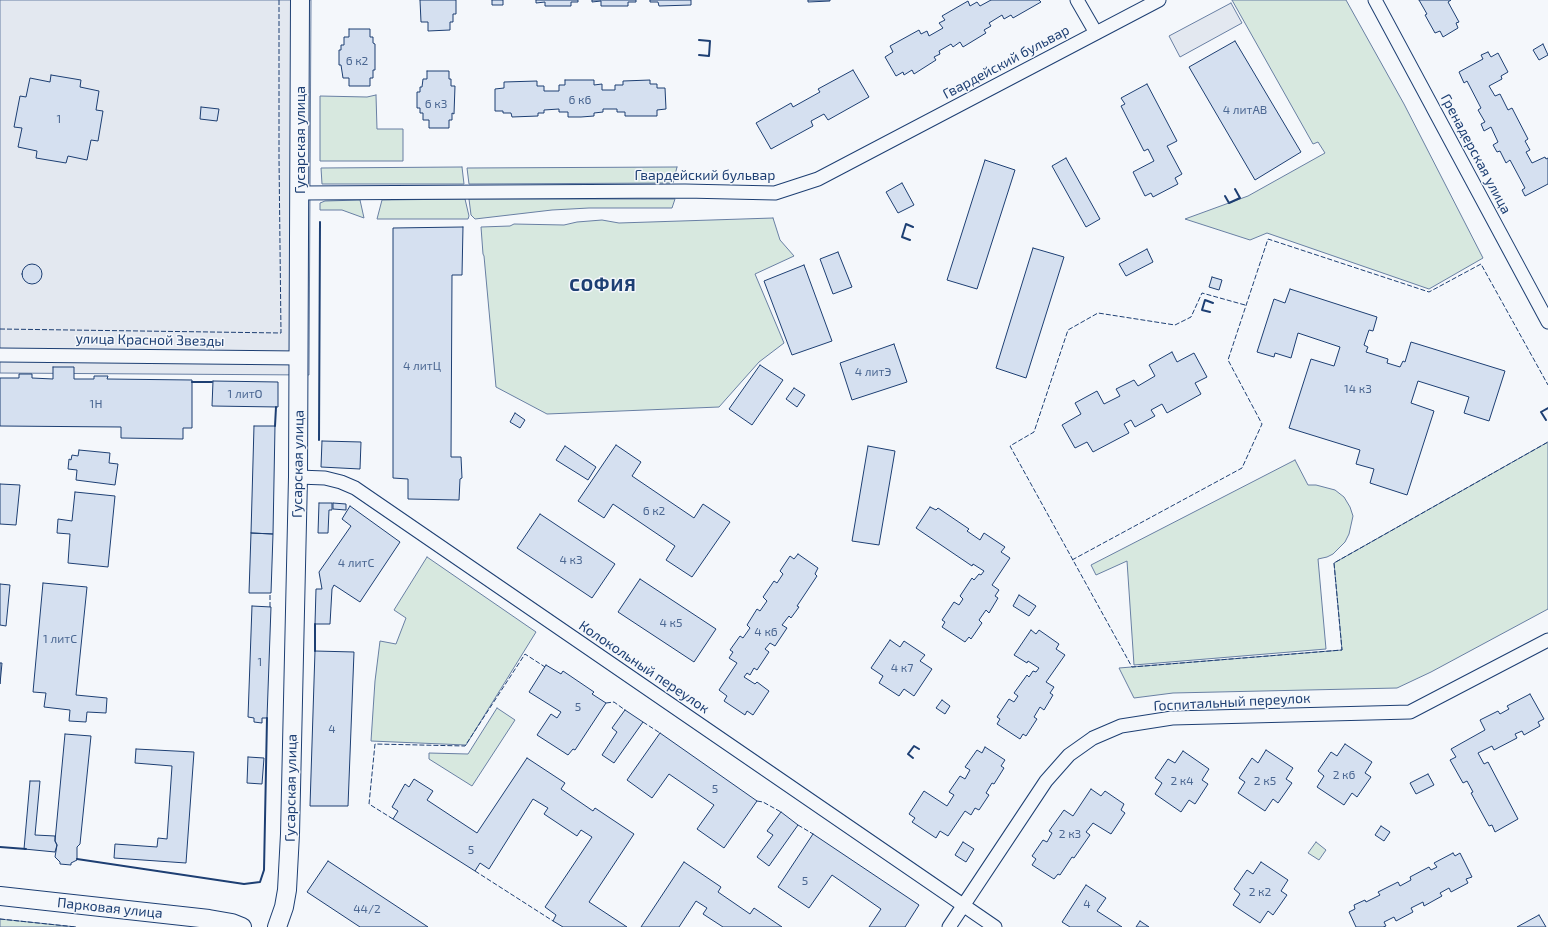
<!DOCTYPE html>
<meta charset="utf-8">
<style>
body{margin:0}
canvas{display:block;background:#f4f7fb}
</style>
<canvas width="1548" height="927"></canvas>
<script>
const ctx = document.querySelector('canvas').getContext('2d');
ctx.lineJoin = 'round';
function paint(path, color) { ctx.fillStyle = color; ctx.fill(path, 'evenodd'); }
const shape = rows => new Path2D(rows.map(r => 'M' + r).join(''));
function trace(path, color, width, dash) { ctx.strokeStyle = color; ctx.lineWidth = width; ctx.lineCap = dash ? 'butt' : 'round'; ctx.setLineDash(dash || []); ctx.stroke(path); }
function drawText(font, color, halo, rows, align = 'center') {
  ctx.font = font + ' "Exo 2",sans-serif'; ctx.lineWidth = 3; ctx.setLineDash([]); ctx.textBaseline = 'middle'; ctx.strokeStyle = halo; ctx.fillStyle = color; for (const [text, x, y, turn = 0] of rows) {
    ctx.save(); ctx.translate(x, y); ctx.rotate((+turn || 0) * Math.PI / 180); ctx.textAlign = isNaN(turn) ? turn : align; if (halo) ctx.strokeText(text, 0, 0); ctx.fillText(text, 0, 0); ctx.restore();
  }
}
const green = shape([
 [1232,0,1346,0,1404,104,1483,258,1429,289,1267,233,1250,240,1185,219,1248,196,1325,153,1318,142,1313,144,1232,0],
 [376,95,377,129,403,129,403,161,320,161,320,96,367,97,376,95],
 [462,167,464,184,322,184,321,168,462,167],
 [677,167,673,183,469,184,467,168,677,167],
 [465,199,469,216,468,219,377,219,382,200,465,199],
 [469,199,675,199,672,208,589,208,552,210,475,219,471,215,469,199],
 [360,200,364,218,342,210,320,210,320,203,325,201,360,200],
 [773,218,780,240,794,256,755,274,784,343,759,362,719,407,547,414,496,387,484,256,483,254,481,227,510,226,514,224,564,225,577,222,602,220,619,223,773,218],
 [1548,442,1548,609,1431,672,1397,688,1173,693,1134,698,1119,668,1342,650,1334,563,1548,442],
 [1295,460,1308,485,1316,485,1335,490,1344,497,1350,507,1353,516,1349,534,1345,542,1333,554,1327,557,1318,559,1326,649,1134,665,1127,561,1096,575,1091,565,1295,460],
 [427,557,536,632,466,745,371,741,375,681,380,641,396,644,406,618,394,610,427,557],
 [497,708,515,720,472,786,429,759,429,753,468,754,497,708],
 [1316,842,1326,850,1319,860,1308,853,1316,842],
 [0,919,76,927,0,927,0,919]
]);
const parking = shape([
 [0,0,311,0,309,375,0,373,0,0],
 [1231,3,1242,23,1180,57,1169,36,1231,3]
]);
const building = shape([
 [420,0,456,0,456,14,453,14,453,22,450,22,450,30,428,31,428,22,421,22,420,0],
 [492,0,503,0,503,5,492,5,492,0],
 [536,0,578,0,578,2,571,2,571,6,545,6,545,2,536,3,536,0],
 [592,0,636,0,636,2,628,2,628,6,601,6,601,1,592,2,592,0],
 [650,0,691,0,691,5,659,6,658,2,650,2,650,0],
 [808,0,830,0,830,1,808,2,808,0],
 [991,0,1039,0,1041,2,1013,18,1011,15,1004,19,1002,15,989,23,991,26,984,30,986,33,963,47,960,42,953,47,951,44,939,51,940,54,934,57,936,60,914,74,912,70,904,75,903,72,896,76,885,57,893,52,890,46,919,30,921,34,927,31,929,36,943,28,939,23,945,20,942,16,968,1,970,6,977,2,980,6,991,0],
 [1419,0,1451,0,1448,2,1459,22,1456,23,1458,28,1443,37,1440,31,1435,33,1425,15,1427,14,1419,0],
 [349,29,370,29,370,37,373,37,373,43,375,44,375,70,373,70,373,78,370,78,370,86,349,86,349,78,343,78,341,65,339,65,339,50,341,50,341,45,344,45,344,37,349,37,349,29],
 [1235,41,1301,152,1255,180,1189,67,1235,41],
 [1543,44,1548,55,1539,60,1533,50,1543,44],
 [1488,52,1491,57,1498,53,1508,72,1501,76,1502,79,1489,86,1495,96,1500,94,1508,110,1512,108,1528,139,1525,141,1530,150,1526,152,1532,163,1545,157,1546,159,1548,158,1548,184,1525,196,1522,190,1525,188,1510,160,1506,163,1500,151,1497,152,1493,145,1498,142,1491,127,1484,131,1481,124,1485,122,1478,110,1481,108,1467,81,1464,83,1459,72,1483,59,1481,55,1488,52],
 [853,70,869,97,828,120,824,114,811,121,813,126,771,149,756,123,791,103,793,107,820,92,818,89,853,70],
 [427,71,449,71,449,79,451,79,451,86,455,86,454,114,452,113,452,120,449,120,449,128,429,128,429,120,423,120,423,113,420,113,420,108,417,108,417,92,420,92,420,87,422,87,423,79,427,79,427,71],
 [51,75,81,80,80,87,99,91,96,110,103,111,98,141,91,140,87,160,68,156,66,163,36,158,37,151,18,147,22,128,14,127,20,96,26,97,30,78,50,82,51,75],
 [565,80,594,80,594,85,602,84,602,90,615,90,615,85,623,85,623,81,650,80,650,84,657,84,657,88,665,88,666,109,657,110,657,116,625,116,625,112,617,112,617,109,603,109,603,112,594,113,594,116,581,117,568,117,568,112,559,112,559,109,544,110,544,113,538,113,538,116,512,117,511,113,503,113,503,111,495,111,495,89,504,88,504,82,537,81,537,86,544,86,544,91,559,91,559,85,565,85,565,80],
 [1147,84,1177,141,1167,146,1182,174,1175,178,1178,184,1153,197,1151,193,1145,196,1133,172,1154,161,1148,149,1144,151,1121,106,1125,104,1121,98,1147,84],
 [201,107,219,109,217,121,200,119,201,107],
 [1066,158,1100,219,1086,227,1052,166,1066,158],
 [985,160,1015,170,977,289,947,280,985,160],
 [902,183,914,205,898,213,886,192,902,183],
 [463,227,462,275,452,275,451,457,461,457,462,478,460,479,459,500,408,499,408,479,393,478,393,228,463,227],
 [1033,248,1064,257,1026,378,996,368,1033,248],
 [1147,249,1153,262,1126,276,1119,264,1147,249],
 [838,252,852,287,833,294,820,259,838,252],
 '22 274a10 10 0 1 1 20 0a10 10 0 1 1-20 0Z',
 [804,265,832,341,792,355,764,281,804,265],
 [1212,277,1222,280,1219,290,1209,287,1212,277],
 [1290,289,1377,317,1373,331,1369,330,1364,345,1368,347,1366,352,1388,359,1387,363,1400,367,1403,361,1405,362,1411,342,1505,371,1489,421,1464,413,1469,397,1418,381,1411,403,1434,411,1407,495,1370,483,1374,469,1356,464,1360,450,1289,428,1311,359,1334,366,1340,347,1298,333,1291,358,1275,353,1274,357,1257,352,1274,299,1285,303,1290,289],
 [894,344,907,382,852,400,840,363,894,344],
 [1172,352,1177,362,1194,353,1207,377,1195,383,1201,394,1167,413,1162,404,1151,410,1155,416,1135,427,1131,420,1124,424,1129,433,1093,452,1087,442,1075,448,1062,425,1081,414,1075,403,1097,391,1104,404,1120,396,1116,389,1134,380,1138,386,1155,376,1149,365,1172,352],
 [760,365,783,380,752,425,729,409,760,365],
 [53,367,74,367,74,379,94,379,94,376,108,376,107,379,192,380,192,428,183,428,183,439,121,438,121,427,0,426,0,378,19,378,19,374,32,374,32,378,53,379,53,367],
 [213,381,278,382,278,407,212,406,213,381],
 [794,388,805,395,797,407,786,399,794,388],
 [515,413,525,420,520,428,510,422,515,413],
 [254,426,275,426,273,534,251,533,254,426],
 [322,441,361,442,360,469,321,467,322,441],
 [616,445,641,462,632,476,694,518,703,504,730,522,692,577,666,560,675,546,613,504,604,518,578,501,616,445],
 [565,446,596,467,588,480,556,460,565,446],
 [868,446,895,451,879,545,852,541,868,446],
 [79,450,110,453,109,463,118,464,115,485,76,480,77,470,68,469,69,459,71,460,72,455,78,456,79,450],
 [0,484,20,485,16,525,0,524,0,484],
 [75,492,115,496,108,567,68,563,70,534,57,533,58,519,72,521,75,492],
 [319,503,332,503,332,510,329,510,328,533,318,533,319,503],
 [333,503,346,504,346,510,333,509,333,503],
 [350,506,400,542,360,602,334,585,332,589,330,624,315,624,316,589,322,589,319,572,351,526,342,519,350,506],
 [930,507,936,510,938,508,969,529,967,531,980,540,984,533,1005,547,1001,552,1010,558,992,585,999,590,995,596,998,598,989,613,986,610,979,620,982,623,971,639,969,637,965,642,942,627,945,622,942,620,954,602,959,605,963,599,960,596,972,578,974,580,979,574,981,575,984,571,973,564,972,566,916,528,930,507],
 [540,514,615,564,592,598,517,548,540,514],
 [251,533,273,534,271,593,249,593,251,533],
 [798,554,818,568,815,574,817,576,797,606,799,607,791,618,789,616,782,625,787,628,775,646,770,643,765,649,769,652,757,670,754,668,750,675,747,673,744,677,755,684,757,682,769,691,753,715,747,711,745,715,724,701,727,696,719,690,737,663,729,658,733,652,730,650,740,636,743,638,750,628,747,625,757,609,760,611,767,601,763,597,774,581,777,583,783,574,780,571,790,556,794,559,798,554],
 [640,579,716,629,694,662,618,612,640,579],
 [43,583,87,587,76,695,107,698,106,713,87,712,86,722,69,721,70,710,44,707,46,693,33,692,43,583],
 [0,584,10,585,6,626,0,625,0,584],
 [1019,595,1036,606,1029,616,1013,606,1019,595],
 [252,606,271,607,267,718,262,718,262,723,254,722,254,718,248,717,252,606],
 [1031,630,1036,634,1039,630,1059,644,1056,649,1065,655,1046,682,1054,687,1050,693,1053,695,1044,710,1040,707,1034,717,1037,719,1026,736,1023,734,1020,739,997,724,1000,719,997,717,1009,699,1014,702,1018,696,1014,693,1027,675,1029,677,1033,671,1036,672,1039,668,1028,661,1027,663,1014,655,1031,630],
 [890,640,900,647,904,641,925,655,920,661,932,669,914,696,904,689,899,696,879,683,883,676,871,668,890,640],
 [315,651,354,652,348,806,310,806,315,651],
 [0,663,2,663,0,684,0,663],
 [546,665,561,674,563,671,594,692,592,694,606,703,575,750,573,749,568,755,537,735,551,714,557,718,561,712,529,692,546,665],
 [1530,694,1544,719,1538,722,1540,726,1524,735,1522,731,1515,734,1517,738,1494,750,1492,746,1478,753,1484,764,1488,762,1518,819,1495,832,1492,825,1489,826,1471,793,1473,792,1467,781,1463,783,1450,760,1456,757,1451,749,1485,730,1480,720,1498,711,1500,714,1509,709,1507,706,1530,694],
 [942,700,950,706,945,714,936,708,942,700],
 [625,710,643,722,614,763,602,755,617,732,612,728,625,710],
 [660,733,757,801,724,848,697,829,714,805,669,774,652,798,627,780,660,733],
 [65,734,91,736,80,844,77,847,77,860,71,863,71,865,60,864,60,862,55,857,57,845,55,841,65,734],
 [1345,744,1372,762,1365,773,1371,777,1357,797,1352,793,1344,805,1317,787,1324,776,1318,771,1331,752,1337,756,1345,744],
 [985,747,1005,760,1001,766,1004,768,994,784,992,783,986,793,989,795,979,810,975,808,971,815,965,811,948,836,940,831,936,838,912,822,915,818,909,814,924,791,947,806,954,795,949,792,960,776,965,779,970,770,965,767,977,750,982,753,985,747],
 [136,749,194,752,186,863,114,858,115,844,157,847,158,838,167,839,172,766,135,763,136,749],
 [1266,750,1293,768,1286,779,1292,783,1278,803,1273,799,1265,811,1238,793,1245,782,1239,778,1252,758,1258,763,1266,750],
 [1183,751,1209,769,1202,780,1208,784,1195,804,1189,800,1181,812,1155,794,1162,783,1155,778,1168,759,1175,763,1183,751],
 [248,757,264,758,262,784,247,783,248,757],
 [527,758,565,783,561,789,593,811,595,808,634,834,589,902,627,927,563,927,553,921,556,915,545,907,592,837,581,830,577,836,544,814,548,808,533,799,489,869,480,863,475,871,393,819,398,811,392,807,405,784,409,787,414,779,433,791,427,800,477,833,527,758],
 [1428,774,1434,785,1416,794,1410,783,1428,774],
 [30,781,40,781,35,835,55,836,55,841,57,845,55,852,24,849,30,781],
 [1091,789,1101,796,1105,791,1124,804,1121,810,1125,813,1111,834,1093,823,1086,832,1090,835,1074,858,1072,857,1060,875,1058,874,1054,879,1032,865,1036,859,1032,856,1043,840,1047,842,1052,833,1049,831,1064,810,1073,816,1091,789],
 [781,812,798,825,769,866,757,857,773,835,767,831,781,812],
 [1381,826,1390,832,1384,841,1375,835,1381,826],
 [813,834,919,905,905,927,869,927,881,909,832,875,809,908,778,887,813,834],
 [963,842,974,849,966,862,955,855,963,842],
 [1453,853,1455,856,1460,853,1472,877,1466,879,1468,883,1451,892,1449,888,1440,893,1442,896,1424,906,1423,902,1411,908,1413,912,1396,921,1394,917,1384,922,1386,926,1383,927,1356,927,1349,912,1355,909,1354,905,1365,900,1366,902,1380,895,1378,892,1398,882,1400,886,1411,880,1410,877,1429,867,1431,870,1437,867,1434,863,1453,853],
 [328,861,428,927,360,927,307,892,328,861],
 [684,862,721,887,718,892,750,914,754,908,782,927,723,927,703,914,707,908,696,901,679,927,641,927,684,862],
 [1261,862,1288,880,1281,891,1287,895,1273,915,1268,911,1260,923,1233,905,1240,894,1234,889,1247,870,1253,874,1261,862],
 [1086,885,1106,898,1097,911,1122,927,1070,927,1062,922,1086,885],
 [1539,915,1546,927,1517,927,1539,915],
 [1140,921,1149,927,1136,927,1140,921]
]);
const street = shape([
 [1077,0,1096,33],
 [1375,0,1548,322],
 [300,193,685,191,775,193,818,179,1159,0],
 [0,355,300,358],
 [298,477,325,478,341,482,355,488,995,927],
 [949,927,1046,781,1069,755,1093,738,1121,726,1172,718,1410,712,1548,640]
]);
const secondary = shape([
 [0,896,209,919,232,923,242,927],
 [277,927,284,907,287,890,290,834,298,477,300,0]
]);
const fence = shape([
 [1245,305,1202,293,1191,317,1175,325,1098,313,1068,330,1034,432,1010,446,1132,667,1342,650,1334,563,1548,442],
 [0,329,281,333,279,158,279,0],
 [1072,560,1242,468,1262,424,1228,360,1268,239,1429,292,1481,264,1548,385],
 [270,607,270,593],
 [606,703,614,702,625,710],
 [643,722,660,733],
 [757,801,763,802,781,812],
 [393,819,369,804,375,744,465,746,525,654,545,667],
 [798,825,813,834],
 [475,871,553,921],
 [0,919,76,927]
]);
const wall = shape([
 [699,55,709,56,710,41,699,40],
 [1225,196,1229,203,1240,198,1235,189],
 [910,240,902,237,906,224,913,227],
 [1210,312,1202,310,1205,300,1213,303],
 [192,382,212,382],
 [1546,420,1541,412,1548,408],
 [275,426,276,407],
 [319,440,320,222],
 [315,651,315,624],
 [913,758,908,754,914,746,919,749],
 [0,847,26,849],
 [77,859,244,884,260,882,264,870,267,718]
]);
const numberNames = [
 ["6 к2",357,61],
 ["6 к6",580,100],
 ["6 к3",436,104],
 ["4 литАВ",1245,110],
 ["1",59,119],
 ["4 литЦ",422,366],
 ["4 литЭ",873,372],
 ["14 к3",1358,389],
 ["1 литО",245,394],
 ["1Н",96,404],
 ["6 к2",654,511],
 ["4 к3",571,560],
 ["4 литС",356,563],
 ["4 к5",671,623],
 ["4 к6",766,632],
 ["1 литС",60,639],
 ["1",260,662],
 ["4 к7",902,668],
 ["5",578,707],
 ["4",332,729],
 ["2 к6",1344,775],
 ["2 к4",1182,781],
 ["2 к5",1265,781],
 ["5",715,789],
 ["2 к3",1070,834],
 ["5",471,850],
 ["5",805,881],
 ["2 к2",1260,892],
 ["4",1087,904],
 ["44/2",367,909]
];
const streetNames = [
 ["Гвардейский бульвар",1006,62,-28],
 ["Гусарская улица",300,140,-90],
 ["Гренадерская улица",1476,154,62],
 ["Гвардейский бульвар",705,175],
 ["улица Красной Звезды",150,340,1],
 ["Гусарская улица",298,464,-89],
 ["Колокольный переулок",644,667,34],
 ["Госпитальный переулок",1232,702,-3],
 ["Гусарская улица",291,788,-89],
 ["Парковая улица",110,908,6]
];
const districtNames = [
 ["СОФИЯ",603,285]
];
paint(green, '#d7e8df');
trace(green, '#687fa3', 1);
paint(parking, '#e3e8f0');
trace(parking, '#687fa3', 1);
paint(building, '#d5e0f0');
trace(building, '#1d3f73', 1);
trace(street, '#1d3f73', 15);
trace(secondary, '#1d3f73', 20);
trace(street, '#f4f7fb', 13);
trace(secondary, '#f4f7fb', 18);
trace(fence, '#1d3f73', 1, [5, 2]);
trace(wall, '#1d3f73', 2);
drawText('12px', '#4b6792', null, numberNames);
drawText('14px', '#1d3f73', '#f4f7fb', streetNames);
ctx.letterSpacing = '1px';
drawText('bold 18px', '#1d3f73', '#f4f7fb', districtNames);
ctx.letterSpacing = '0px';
</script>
